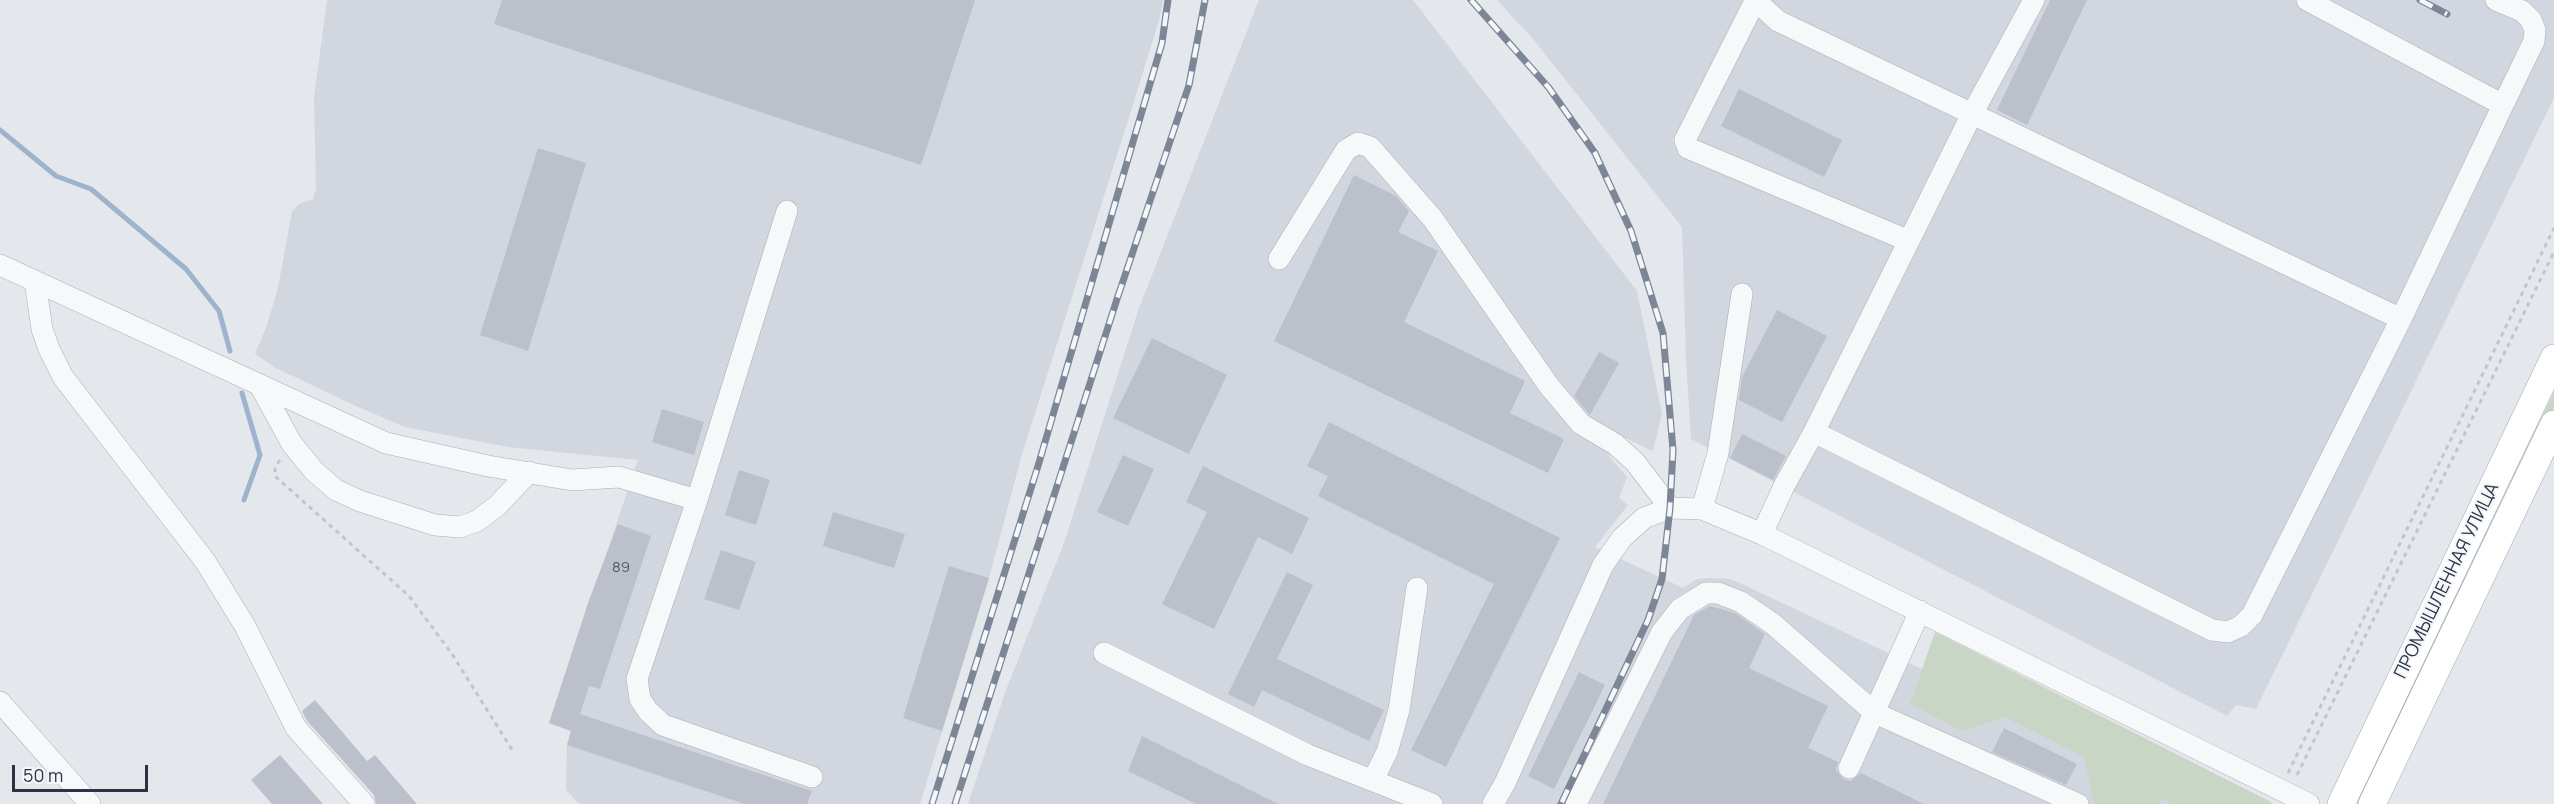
<!DOCTYPE html>
<meta charset="utf-8">
<style>
body{margin:0}
#map{position:relative;width:2554px;height:804px;overflow:hidden;background:#e4e7ec;font-family:Manrope,sans-serif}
canvas{display:block}
.scale{position:absolute;left:12px;top:765px;width:136px;height:27px;box-sizing:border-box;border:3px solid #2b3445;border-top:0;padding-left:8px;font-size:18px;line-height:21px;white-space:nowrap;color:#2b3445;-webkit-text-stroke:4px #f4f6f9;paint-order:stroke}
</style>
<div id="map">
<canvas width="2554" height="804"></canvas>
<div class="scale">50 m</div>
</div>
<script>
const ctx = document.querySelector('canvas').getContext('2d');
ctx.lineJoin = 'round';
function paint(path, color) { ctx.fillStyle = color; ctx.fill(path, 'evenodd'); }
const shape = rows => new Path2D(rows.map(r => 'M' + r).join(''));
function trace(path, color, width, dash) { ctx.strokeStyle = color; ctx.lineWidth = width; ctx.lineCap = dash ? 'butt' : 'round'; ctx.setLineDash(dash || []); ctx.stroke(path); }
function drawText(font, color, halo, rows, align = 'center') {
  ctx.font = font + ' Manrope,sans-serif'; ctx.lineWidth = 4.5; ctx.setLineDash([]); ctx.textBaseline = 'middle'; ctx.strokeStyle = halo; ctx.fillStyle = color; for (const [text, x, y, turn = 0] of rows) {
    ctx.save(); ctx.translate(x, y); ctx.rotate((+turn || 0) * Math.PI / 180); ctx.textAlign = isNaN(turn) ? turn : align; if (halo) ctx.strokeText(text, 0, 0); ctx.fillText(text, 0, 0); ctx.restore();
  }
}
const built = shape([
 [327,0,1163,0,1159,20,1131,111,1022,454,989,578,920,804,579,804,566,790,567,745,571,731,549,723,638,460,508,447,405,427,358,407,276,368,255,354,266,328,278,288,292,211,299,204,313,199,316,190,314,97],
 [1259,0,1413,0,1637,291,1662,414,1653,451,1619,435,1609,456,1627,477,1619,498,1628,505,1595,547,1683,588,1697,579,1710,578,1729,579,1742,584,2208,804,968,804,1006,690,1064,543,1138,311],
 [1497,0,2554,0,2554,98,2256,709,2236,705,2227,716,1691,439,1686,359,1682,227,1533,39]
]);
const green = shape([
 [2554,392,2554,408,2380,768,2374,765],
 [1935,632,2271,802,2272,804,2171,804,2163,798,2159,804,2094,804,2084,757,2005,717,1962,731,1910,704]
]);
const stream = shape([
 [0,130,56,176,91,189,186,269,219,311,230,351],
 [242,393,260,455,244,500]
]);
const building = shape([
 [502,0,975,0,921,165,494,24],
 [2050,0,2087,0,2027,125,1997,110],
 [1739,89,1842,140,1824,177,1721,126],
 [538,148,586,163,528,351,480,335],
 [1354,175,1396,196,1409,211,1398,232,1438,251,1404,322,1525,381,1510,413,1564,439,1548,473,1274,341],
 [1777,310,1827,336,1782,422,1739,400,1742,377],
 [1152,338,1227,375,1189,454,1113,418],
 [1599,352,1619,363,1590,415,1574,396],
 [662,409,704,422,694,455,652,442],
 [1329,422,1560,538,1446,767,1411,750,1494,584,1318,496,1328,476,1307,466],
 [1742,434,1786,456,1773,480,1730,458],
 [1123,455,1154,469,1128,526,1097,512],
 [1203,466,1309,518,1292,554,1258,537,1214,629,1162,604,1207,512,1186,502],
 [739,470,770,480,756,525,725,515],
 [833,512,905,534,894,568,823,546],
 [618,524,651,536,600,689,589,686,580,714,812,791,807,804,745,804,567,745,571,731,549,723,589,600],
 [721,550,756,562,739,610,704,599],
 [949,566,989,578,942,731,903,718],
 [1287,572,1313,585,1277,659,1384,710,1369,741,1262,690,1254,707,1228,694],
 [1710,606,1735,613,1765,634,1749,668,1828,706,1808,748,1838,762,1836,770,1843,779,1851,781,1861,773,1924,804,1603,804,1694,615],
 [1579,672,1605,685,1554,789,1528,776],
 [315,700,367,761,375,755,417,804,376,804,374,795,307,721,302,711],
 [2004,728,2077,764,2066,785,1992,752],
 [1142,736,1278,804,1196,804,1128,771],
 [280,755,323,804,272,804,251,780]
]);
const path = shape([
 [280,460,275,467,275,476,409,596,452,654,514,753],
 [2288,773,2554,228],
 [2297,775,2554,252]
]);
const minor = shape([
 [1755,0,1778,21,2401,319],
 [2496,0,2522,11,2531,20,2535,30,2534,41,2503,105],
 [1755,1,1685,140,1688,148,1909,241],
 [787,211,697,500,637,679,640,699,648,711,663,725,812,777],
 [1279,259,1346,150,1358,143,1370,147,1433,219,1549,386,1581,424,1615,444,1635,462,1670,508],
 [0,265,386,443,488,466,572,480,619,477,697,500],
 [35,281,42,329,49,349,63,377,205,561,245,626,296,728,364,804],
 [259,384,292,444,314,471,336,490,360,501,435,525,460,527,477,521,497,506,529,472],
 [1814,432,2212,630,2228,632,2241,626,2252,615,2401,319,2503,105,2307,0],
 [1702,509,1718,453,1742,294],
 [1762,534,1784,486,1814,432,1972,114,2034,0],
 [1104,653,1308,755,1432,804],
 [0,702,90,804],
 [1849,768,1920,611],
 [1373,780,1387,752,1399,710,1417,588],
 [1493,804,1505,783,1603,565,1622,538,1644,518,1670,508,1702,509,1762,534,2309,804],
 [1576,804,1662,632,1680,609,1706,593,1718,593,1741,602,1773,624,1875,713,2078,804]
]);
const major = shape([
 [2341,804,2554,358],
 [2372,804,2554,424]
]);
const rail = shape([
 [1471,0,1549,88,1595,153,1631,231,1663,333,1673,450,1670,508,1662,579,1648,620,1561,804],
 [2420,0,2447,14],
 [932,804,1038,466,1162,43,1168,0],
 [955,804,1117,299,1189,85,1205,0]
]);
const numberNames = [
 ["89",621,568]
];
const streetNames = [
 ["ПРОМЫШЛЕННАЯ УЛИЦА",2447,581,-64]
];
paint(built, '#d2d6de');
paint(green, '#c9d6c5');
trace(stream, '#9fb4cc', 5);
paint(building, '#bbc0ca');
trace(minor, '#a9aeb7', 22);
trace(major, '#a3abb8', 28);
trace(path, '#c2c5cb', 3, [4.5, 4.5]);
trace(minor, '#f7f8fa', 21);
trace(major, '#fff', 27);
trace(rail, '#7d8696', 7);
trace(rail, '#f4f6f9', 4.5, [14]);
drawText('15px', '#4f5766', null, numberNames);
drawText('18px', '#2b3445', '#f4f6f9', streetNames);
</script>
